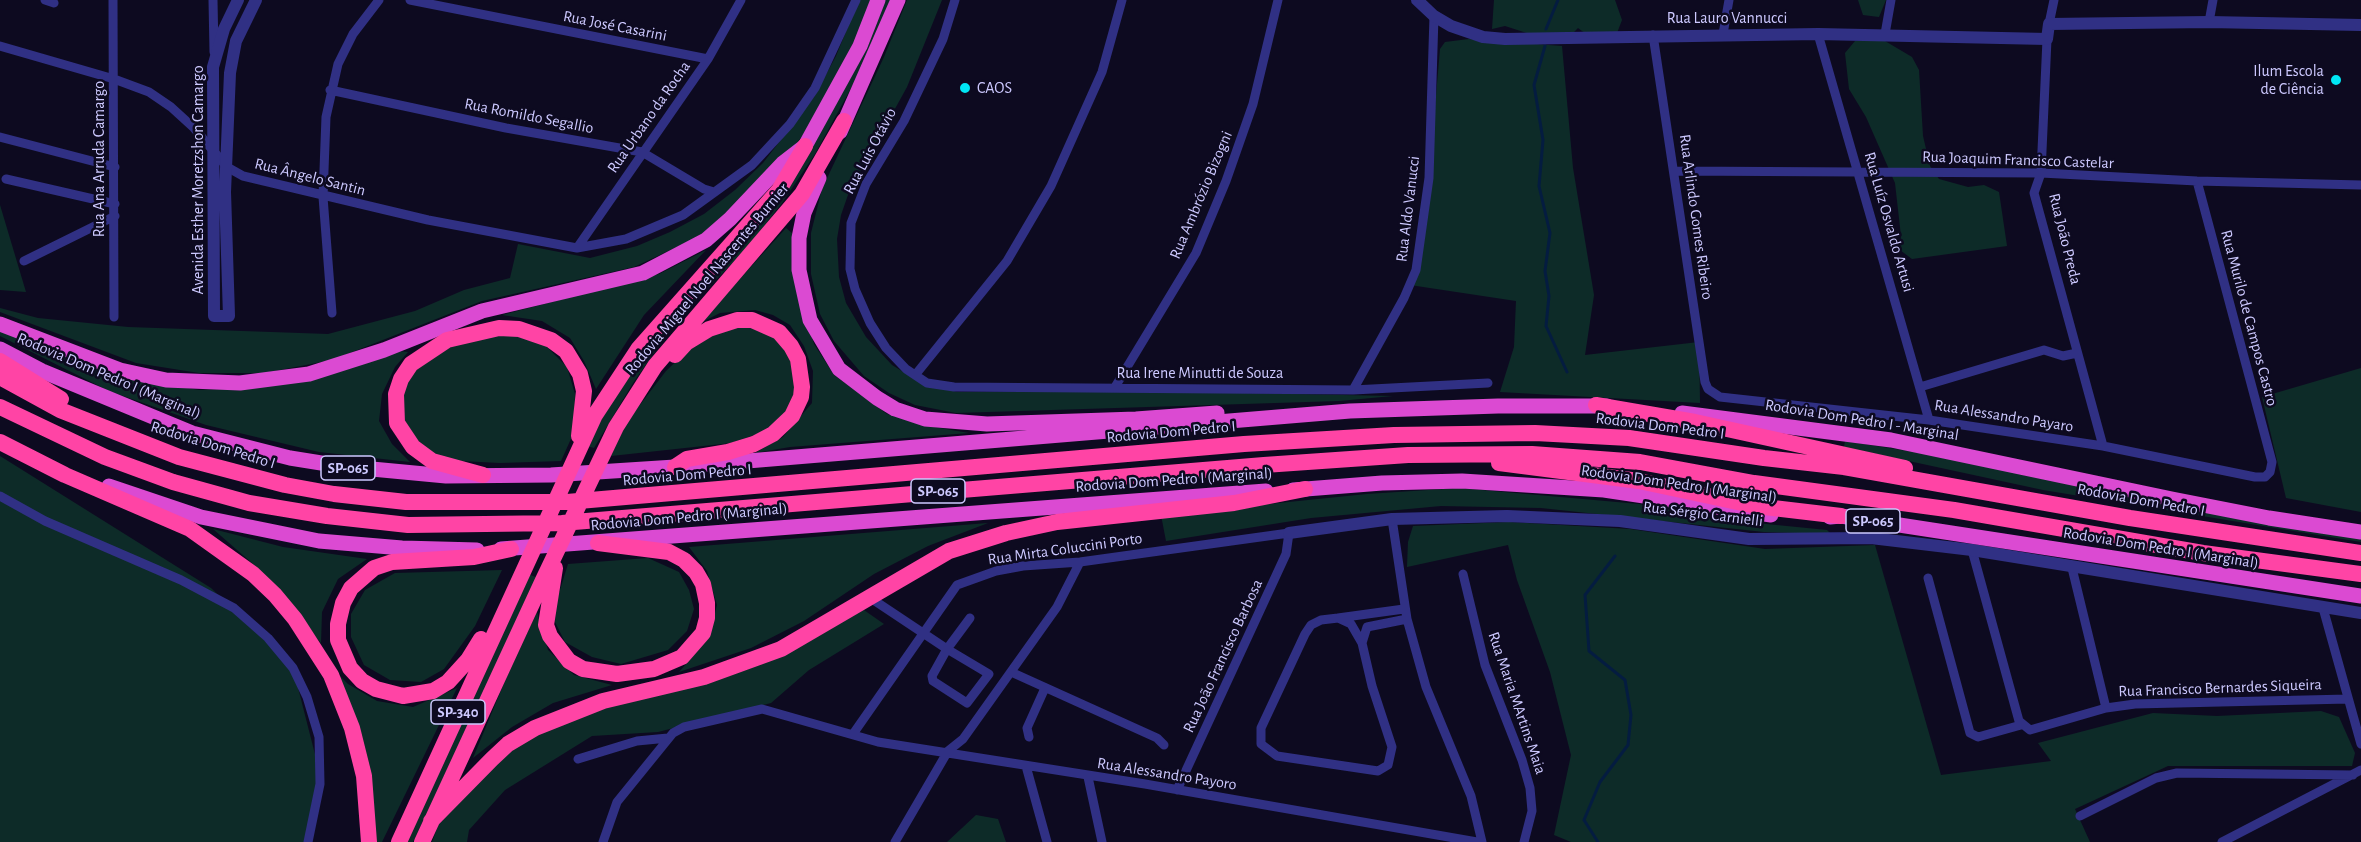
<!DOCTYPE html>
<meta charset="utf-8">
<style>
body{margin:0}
canvas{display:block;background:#0d0a20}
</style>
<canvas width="2361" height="842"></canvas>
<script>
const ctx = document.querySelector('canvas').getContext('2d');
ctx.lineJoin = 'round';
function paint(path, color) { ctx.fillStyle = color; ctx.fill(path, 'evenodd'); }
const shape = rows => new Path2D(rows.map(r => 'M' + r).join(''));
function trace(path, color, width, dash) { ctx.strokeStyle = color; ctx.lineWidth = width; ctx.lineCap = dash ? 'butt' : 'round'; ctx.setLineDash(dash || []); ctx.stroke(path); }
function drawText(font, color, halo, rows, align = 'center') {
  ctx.font = font + ' "Alegreya Sans",sans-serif'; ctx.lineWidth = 5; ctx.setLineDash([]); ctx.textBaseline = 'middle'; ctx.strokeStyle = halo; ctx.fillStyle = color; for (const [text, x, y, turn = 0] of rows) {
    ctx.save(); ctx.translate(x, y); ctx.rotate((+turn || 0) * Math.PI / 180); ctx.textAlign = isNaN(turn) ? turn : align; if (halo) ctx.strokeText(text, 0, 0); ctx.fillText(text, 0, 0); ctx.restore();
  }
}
const green = shape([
 [859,0,873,0,863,29,807,130,793,148,709,229,694,239,634,267,482,301,332,360,264,373,199,373,136,363,0,312,0,308,38,318,128,327,328,334,415,311,464,290,510,278,518,244,590,258,637,246,670,232,704,214,735,190,763,163,814,97,836,56],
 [882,0,893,0,867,59,815,154,782,203,747,248,678,319,633,383,594,448,587,446,615,395,645,351,739,247],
 [907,0,942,0,907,87,849,192,841,215,837,239,839,277,846,303,866,337,892,365,923,384,957,392,1146,391,1393,396,1339,401,956,413,915,405,889,393,864,376,834,341,820,314,811,274,811,233,822,189,884,57],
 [1494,0,1615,0,1622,20,1617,33,1586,34,1578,28,1573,33,1533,35,1505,26,1492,29],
 [1858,0,1886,0,1879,17,1863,15],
 [1469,39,1562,46,1573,168,1594,295,1585,355,1699,342,1700,403,1500,392,1514,347,1516,301,1410,285,1429,178,1440,49,1445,42],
 [1871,39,1885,41,1912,57,1919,70,1923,136,1930,166,1939,179,1968,187,1984,185,1999,192,2007,246,1912,259,1900,250,1901,236,1895,183,1866,117,1849,89,1845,53,1855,41],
 [0,205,26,292,0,290],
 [786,228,793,234,797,292,814,344,834,375,887,414,934,427,969,433,790,447,755,453,783,437,812,403,813,371,804,346,790,325,773,315,755,310,720,313,700,323],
 [706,250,644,315,596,389,584,361,570,338,542,321,502,315,659,274],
 [750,325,774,335,791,356,796,390,787,412,772,429,731,443,611,456,626,423,666,371,690,348,713,333],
 [0,330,71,359,135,379,199,390,260,387,398,351,408,352,395,367,382,394,379,421,392,444,410,462,319,452,206,425,109,391,0,336],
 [512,335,545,345,567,367,575,394,574,432,561,461,500,463,441,460,403,428,399,397,410,372,437,349,475,338],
 [2361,368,2361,512,2286,498,2262,397],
 [1845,441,1964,460,2361,538,2361,542,2043,490,1844,447],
 [0,456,211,588,293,668,320,774,306,842,0,842],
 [1459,488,1639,504,1736,521,1827,530,1831,534,1764,532,1541,508,1441,506,1311,518,1166,541,1161,515,1367,494],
 [1509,522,1630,529,1765,549,1875,545,1941,775,2051,761,2038,743,2153,713,2217,716,2321,711,2339,717,2355,753,2352,766,2168,766,2075,809,2090,842,1571,842,1554,835,1571,755,1550,672,1517,580,1508,545,1407,567,1408,542,1413,526],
 [988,523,928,546,874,574,804,621,751,648,679,672,709,638,717,605,707,571,689,547],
 [213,529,283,547,367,559,338,579,322,612,321,643,252,563],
 [648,558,679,572,689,590,694,609,687,631,668,650,621,664,592,657,565,642,555,622,556,603,568,564],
 [502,570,475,626,444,669,421,682,390,680,364,665,351,637,351,614,365,590,395,573],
 [528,574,538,578,413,842,404,842],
 [861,608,884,624,809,670,771,703,658,732,592,736,505,790,469,830,467,842,432,842,441,818,481,774,533,731,590,710,662,694],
 [537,612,548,650,574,675,612,685,553,703,512,727,473,758,507,676],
 [338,674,348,684,377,701,413,707,457,688,382,842,373,842],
 [976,815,998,819,1006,842,947,842]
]);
const stream = shape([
 [1546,29,1558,0],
 [1545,46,1534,85,1543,140,1539,186,1550,233,1545,271,1549,296,1546,326,1567,372],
 [1598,842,1584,820,1600,782,1628,745,1631,715,1625,680,1589,651,1585,595,1615,556]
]);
const minor = shape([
 [45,0,54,3],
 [113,0,114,317],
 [213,0,214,52],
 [410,0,708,59],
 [955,0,943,39,904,121,866,184,851,223,850,269,855,289,870,323,886,348,906,369,927,383,954,387,1353,390,1488,383],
 [2209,22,2213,0],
 [2049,24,2054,0],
 [1723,34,1729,0],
 [1818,34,1929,420],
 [1885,34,1891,0],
 [1653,35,1705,382,1708,389,1720,397,1929,420,2103,446,2255,477,2265,477,2270,472,2272,462,2197,181],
 [2047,39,2041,173,2034,193,2103,446],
 [0,46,114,79,149,92,171,107,194,128,227,167,243,176,428,220,577,248,626,239,683,215,752,165,790,124,815,88,856,0],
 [330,90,506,128,642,152,704,189,714,192],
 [0,137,115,167],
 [1675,171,2041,173,2197,181,2361,185],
 [6,179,115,204],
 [577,248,708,59,741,0],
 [24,261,115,216],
 [332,313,323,197,326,117,338,64,353,34,379,0],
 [916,374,1007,261,1051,186,1102,72,1122,0],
 [1115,387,1196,253,1226,181,1253,104,1278,0],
 [1920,387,2044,350,2063,356,2077,353],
 [1353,390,1404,298,1416,270,1429,178,1434,16],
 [0,496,45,521,181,580,234,608,268,638,293,668,307,697,319,737,320,784,308,842],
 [1392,519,1407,619,1426,687,1471,796,1482,842],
 [1972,550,2019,721,2030,730,2106,708,2135,704,2348,699],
 [2072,568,2106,708],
 [1463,574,1485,665,1522,760,1530,788,1532,811,1524,842],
 [1928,578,1970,733,1978,737,2021,725],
 [869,597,947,649,970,618],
 [2323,608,2361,744],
 [1338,618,1351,624,1362,643,1372,686,1392,747,1388,765,1378,771,1277,756,1261,744,1261,728,1305,634,1311,625,1321,620,1338,618],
 [1338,618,1404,609],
 [1362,643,1367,627,1407,619],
 [947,649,989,674,967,703,933,681,932,676,947,649],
 [1011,672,1157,738,1164,745],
 [853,734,957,585,996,571,1023,566,1080,562,1289,533,1286,554,1177,790],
 [1029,737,1027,728,1045,688],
 [578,759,637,741,668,738],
 [1026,766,1047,842],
 [1088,777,1102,842],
 [2080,816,2156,778,2177,773,2353,775],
 [603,842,617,802,673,733,684,727,762,709,878,742,1145,784,1477,842],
 [895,842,948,751,963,739,1057,607,1080,562],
 [2222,842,2361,770]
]);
const tertiary = shape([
 [238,0,224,29,213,67,214,316,229,316,225,192,230,73,236,41,256,0],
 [1417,0,1434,16,1451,26,1483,37,1505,39,1818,34,2047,39,2049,24,2209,22,2361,25],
 [1289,533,1392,519,1507,516,1620,521,1749,539,1871,538,1972,550,2361,613]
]);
const trunk = shape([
 [840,132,898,0],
 [819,178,804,213,799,238,799,270,810,320,839,369,877,398,895,409,925,419,987,424,1136,419,1217,413],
 [0,324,120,370,166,380,240,383,309,374,384,350,482,311,643,273,706,240,730,219,783,163,805,146,860,46,878,0],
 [0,349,42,371,192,433,290,458,340,466,446,476,551,475,675,467,1350,411,1498,406,1607,406],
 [1682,413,1891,440,2172,499,2269,518,2361,532],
 [109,486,201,517,319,541,402,548,477,550],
 [1293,490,1382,483,1462,481,1604,490,1771,515],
 [1830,517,1841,516,2361,596],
 [501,549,1266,491]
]);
const motorway = shape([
 [675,355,686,343,709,329,737,320,752,320,779,332,791,346,798,359,802,387,801,397,792,416,773,434,754,444,728,452,687,459,675,467],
 [0,361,61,399],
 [0,377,60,410,179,457,285,485,334,494,406,502,567,502,1244,444,1394,435,1535,433,1629,438,1764,458,1844,467,2130,518,2361,553],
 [1596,405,1695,422,1905,468],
 [0,407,105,457,173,482,249,503,327,516,408,525,562,523,1264,465,1408,455,1532,454,1640,462,1754,483,1954,510,2203,553,2361,574],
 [0,442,65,475,190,529,253,574,275,595,295,619,331,675,352,728,364,776,369,842],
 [1499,463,1639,481,1756,506,1841,516],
 [483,475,432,461,413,447,397,423,396,394,401,379,411,364,447,340,499,328,519,329,551,340,566,351,580,374,584,391,579,436],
 [555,568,546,625,550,636,569,661,583,669,617,674,654,669,682,657,703,633,707,618,707,603,703,584,696,572,684,560,669,552,598,543],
 [481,639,468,660,448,682,433,691,403,696,376,689,362,681,350,668,338,640,338,624,343,603,351,588,374,568,392,562,474,557,511,549],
 [431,821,492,759,508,744,535,728,603,701,704,677,781,649,949,551,1006,533,1057,522,1234,503,1305,489],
 [399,842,595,415,639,348,779,190,805,146],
 [422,842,543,580,616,427,655,366,802,194,844,121]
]);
const markers = [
 [2336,80,6,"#00e6f4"],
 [965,88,6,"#00e6f4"]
];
const shields = [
 [348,468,54],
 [938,491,54],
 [1873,521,54],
 [458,712,54]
];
const shieldNames = [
 ["SP-065",348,468],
 ["SP-065",938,491],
 ["SP-065",1873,521],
 ["SP-340",458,712]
];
const streetNames = [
 ["Rua Lauro Vannucci",1727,18],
 ["Rua José Casarini",615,26,11],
 ["Rua Romildo Segallio",529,116,11],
 ["Rua Urbano da Rocha",649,117,-55],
 ["Rua Luis Otávio",870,151,-62],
 ["Rua Ana Arruda Camargo",99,159,-90],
 ["Rua Joaquim Francisco Castelar",2018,160,2],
 ["Rua Ângelo Santin",310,177,14],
 ["Avenida Esther Moretzshon Camargo",198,180,-90],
 ["Rua Ambrózio Bizogni",1201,195,-67],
 ["Rua Aldo Vanucci",1408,209,-83],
 ["Rua Arlindo Gomes Ribeiro",1696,217,82],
 ["Rua Luíz Osvaldo Artusi",1889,222,74],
 ["Rua João Preda",2065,239,76],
 ["Rodovia Miguel Noel Nascentes Burnier",707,279,-50],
 ["Rua Murilo de Campos Castro",2249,318,75],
 ["Rua Irene Minutti de Souza",1200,373],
 ["Rodovia Dom Pedro I (Marginal)",109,376,23],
 ["Rua Alessandro Payaro",2004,416,9],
 ["Rodovia Dom Pedro I - Marginal",1862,420,9],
 ["Rodovia Dom Pedro I",1660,426,7],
 ["Rodovia Dom Pedro I",1171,432,-5],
 ["Rodovia Dom Pedro I",213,445,17],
 ["Rodovia Dom Pedro I",687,475,-5],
 ["Rodovia Dom Pedro I (Marginal)",1174,480,-4],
 ["Rodovia Dom Pedro I (Marginal)",1679,484,8],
 ["Rodovia Dom Pedro I",2141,500,10],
 ["Rua Sérgio Carnielli",1703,514,7],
 ["Rodovia Dom Pedro I (Marginal)",689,517,-5],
 ["Rodovia Dom Pedro I (Marginal)",2161,548,9],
 ["Rua Mirta Coluccini Porto",1065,549,-8],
 ["Rua João Francisco Barbosa",1223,656,-65],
 ["Rua Francisco Bernardes Siqueira",2220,688,-2],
 ["Rua Maria MArtins Maia",1517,703,71],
 ["Rua Alessandro Payoro",1167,774,9]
];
const poiNames = [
 ["Ilum Escola",2324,71],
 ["de Ciência",2324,89],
 ["CAOS",977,88,"left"]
];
paint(green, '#0d2b28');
trace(stream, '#041c40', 3);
trace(minor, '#303084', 9);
trace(tertiary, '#303084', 12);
trace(trunk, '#db4ad2', 15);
trace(motorway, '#ff44a5', 16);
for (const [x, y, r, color] of markers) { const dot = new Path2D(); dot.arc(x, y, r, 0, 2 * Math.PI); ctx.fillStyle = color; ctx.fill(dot); trace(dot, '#0d0a20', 2); }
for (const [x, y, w] of shields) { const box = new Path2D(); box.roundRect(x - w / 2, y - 12, w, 24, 4.5); ctx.fillStyle = '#0d0a20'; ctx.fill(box); trace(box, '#cdc9ff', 1.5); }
drawText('bold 15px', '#cdc9ff', null, shieldNames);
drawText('16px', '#cdc9ff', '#0d0a20', streetNames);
drawText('16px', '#cdc9ff', '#0d0a20', poiNames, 'right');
</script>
